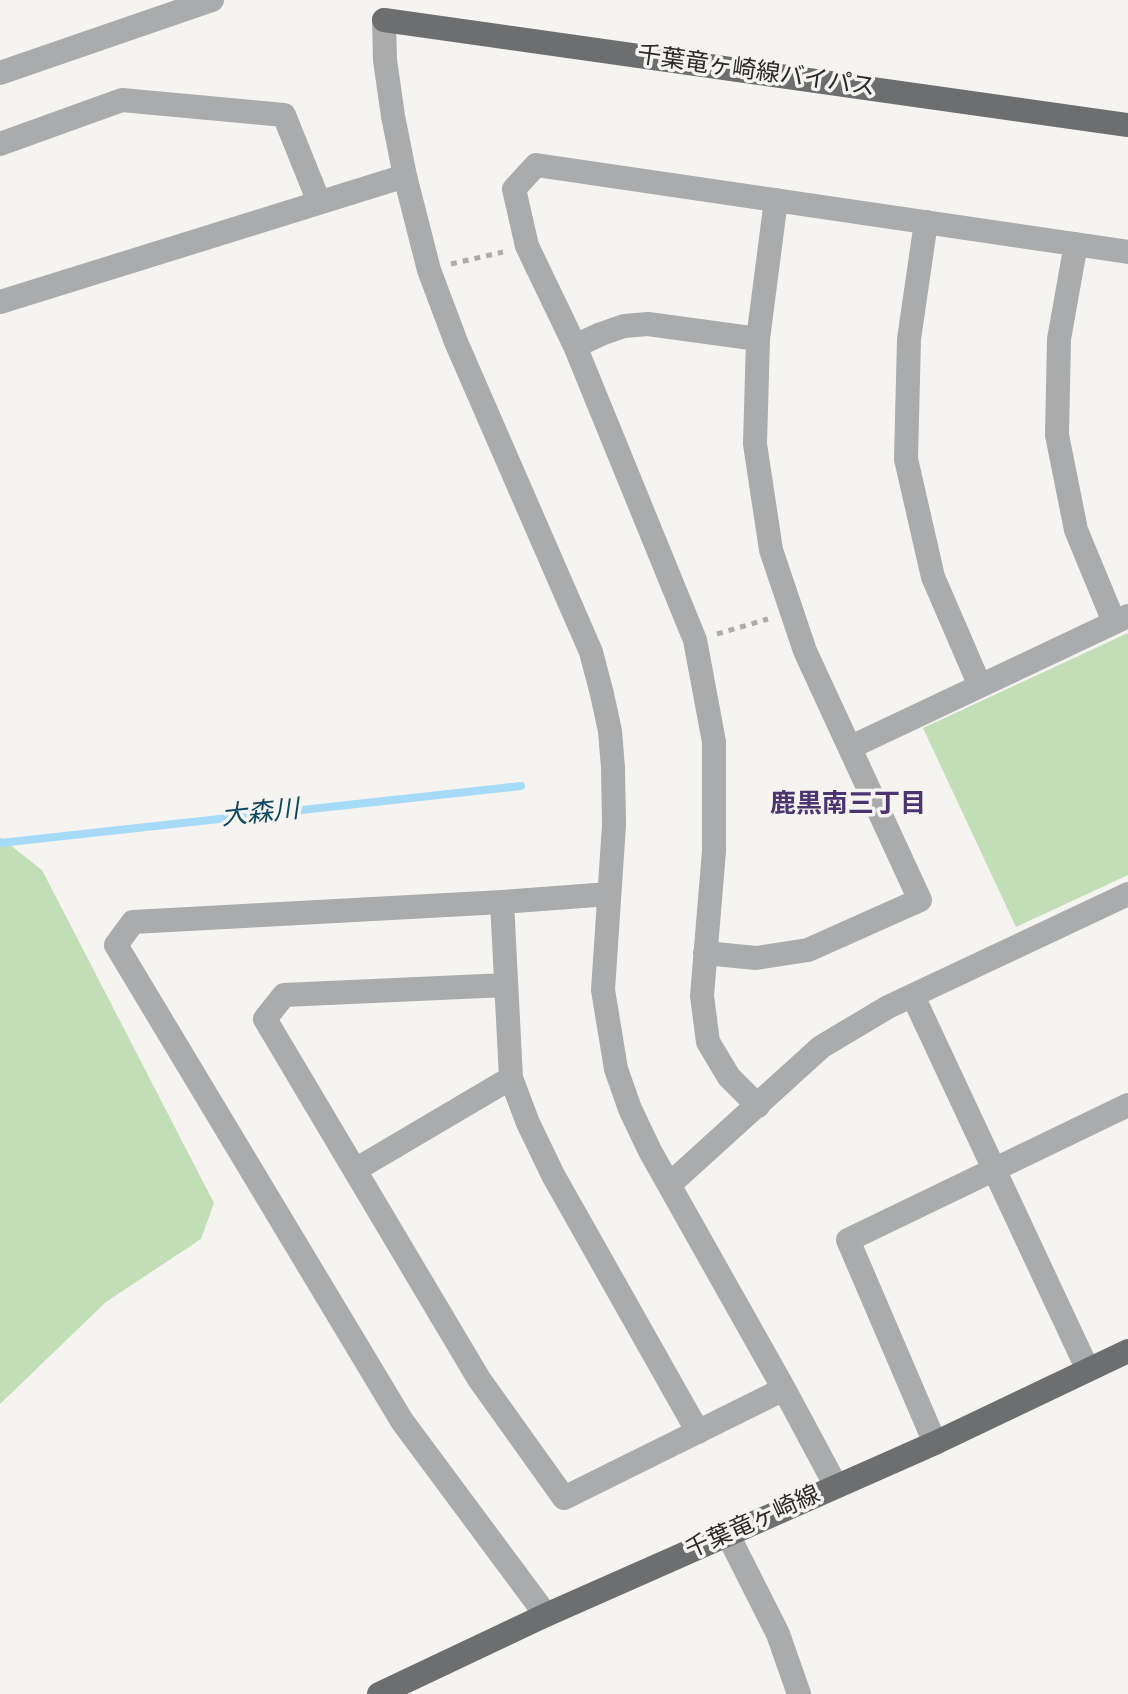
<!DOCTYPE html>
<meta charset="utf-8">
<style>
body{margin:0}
canvas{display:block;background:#f6f4f1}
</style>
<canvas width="1128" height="1694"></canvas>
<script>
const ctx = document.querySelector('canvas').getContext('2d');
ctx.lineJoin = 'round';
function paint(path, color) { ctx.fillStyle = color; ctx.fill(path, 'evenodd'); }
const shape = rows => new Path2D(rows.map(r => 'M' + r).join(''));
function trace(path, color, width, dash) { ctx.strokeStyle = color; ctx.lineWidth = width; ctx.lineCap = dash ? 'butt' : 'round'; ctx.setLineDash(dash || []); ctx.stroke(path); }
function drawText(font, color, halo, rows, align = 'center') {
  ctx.font = font + ' "Varela Round","Noto Sans JP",sans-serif'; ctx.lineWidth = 7; ctx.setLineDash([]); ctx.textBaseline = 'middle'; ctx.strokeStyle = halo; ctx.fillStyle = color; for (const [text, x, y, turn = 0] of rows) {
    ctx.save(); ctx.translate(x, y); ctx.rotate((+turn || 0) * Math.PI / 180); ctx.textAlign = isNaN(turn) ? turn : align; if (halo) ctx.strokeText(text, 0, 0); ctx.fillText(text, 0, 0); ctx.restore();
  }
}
const green = shape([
 [1128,633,1128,875,1016,927,923,728],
 [0,837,42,870,214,1203,201,1239,106,1302,0,1404]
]);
const stream = shape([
 [0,843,521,786]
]);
const path = shape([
 [451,264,503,252],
 [717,634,768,619]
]);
const minor = shape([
 [384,20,385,60,393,116,405,176,429,270,456,342,591,652,602,694,610,731,613,768,614,825,603,990,616,1069,630,1109,650,1151,784,1389,836,1486],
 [0,73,212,0],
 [0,144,122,100,284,115,319,202],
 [926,222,909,339,906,459,933,577,980,686],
 [1076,244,1059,339,1057,435,1076,530,1114,622],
 [0,302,405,176],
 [575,346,601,334,624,326,648,324,758,339],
 [851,747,1128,616],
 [502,902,511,1078,528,1123,553,1175,698,1432],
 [705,953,756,958,808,950,920,900,805,651,771,550,755,444,758,339,776,200],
 [506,985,284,995,265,1019,479,1379,564,1498,784,1389],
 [913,996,1088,1370],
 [758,1106,729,1077,708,1042,702,996,714,851,714,742,695,640,575,346,527,246,514,189,536,165,1128,252],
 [355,1170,511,1078],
 [669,1185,821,1047,888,1007,1128,894],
 [935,1443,848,1240,1128,1105],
 [728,1535,778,1634,799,1694],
 [546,1615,402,1421,116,945,133,922,502,902,609,894]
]);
const major = shape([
 [384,20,1128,125],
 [379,1694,546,1615,935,1443,1128,1351]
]);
const streetNames = [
 ["千葉竜ヶ崎線バイパス",756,72,8],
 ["千葉竜ヶ崎線",753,1523,-24]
];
const neighbourhoodNames = [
 ["鹿黒南三丁目",848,805]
];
const waterNames = [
 ["大森川",260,814,-6]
];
paint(green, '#c2deb7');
trace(stream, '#a5dbf7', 8);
trace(path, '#aeacaa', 5, [6, 6]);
trace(minor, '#a9abac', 24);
trace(major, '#6c6e6f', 24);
drawText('24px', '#2b2a29', '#f6f4f1', streetNames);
drawText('bold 26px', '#4b346f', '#f6f4f1', neighbourhoodNames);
drawText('italic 26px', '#0f475f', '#f6f4f1', waterNames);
</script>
